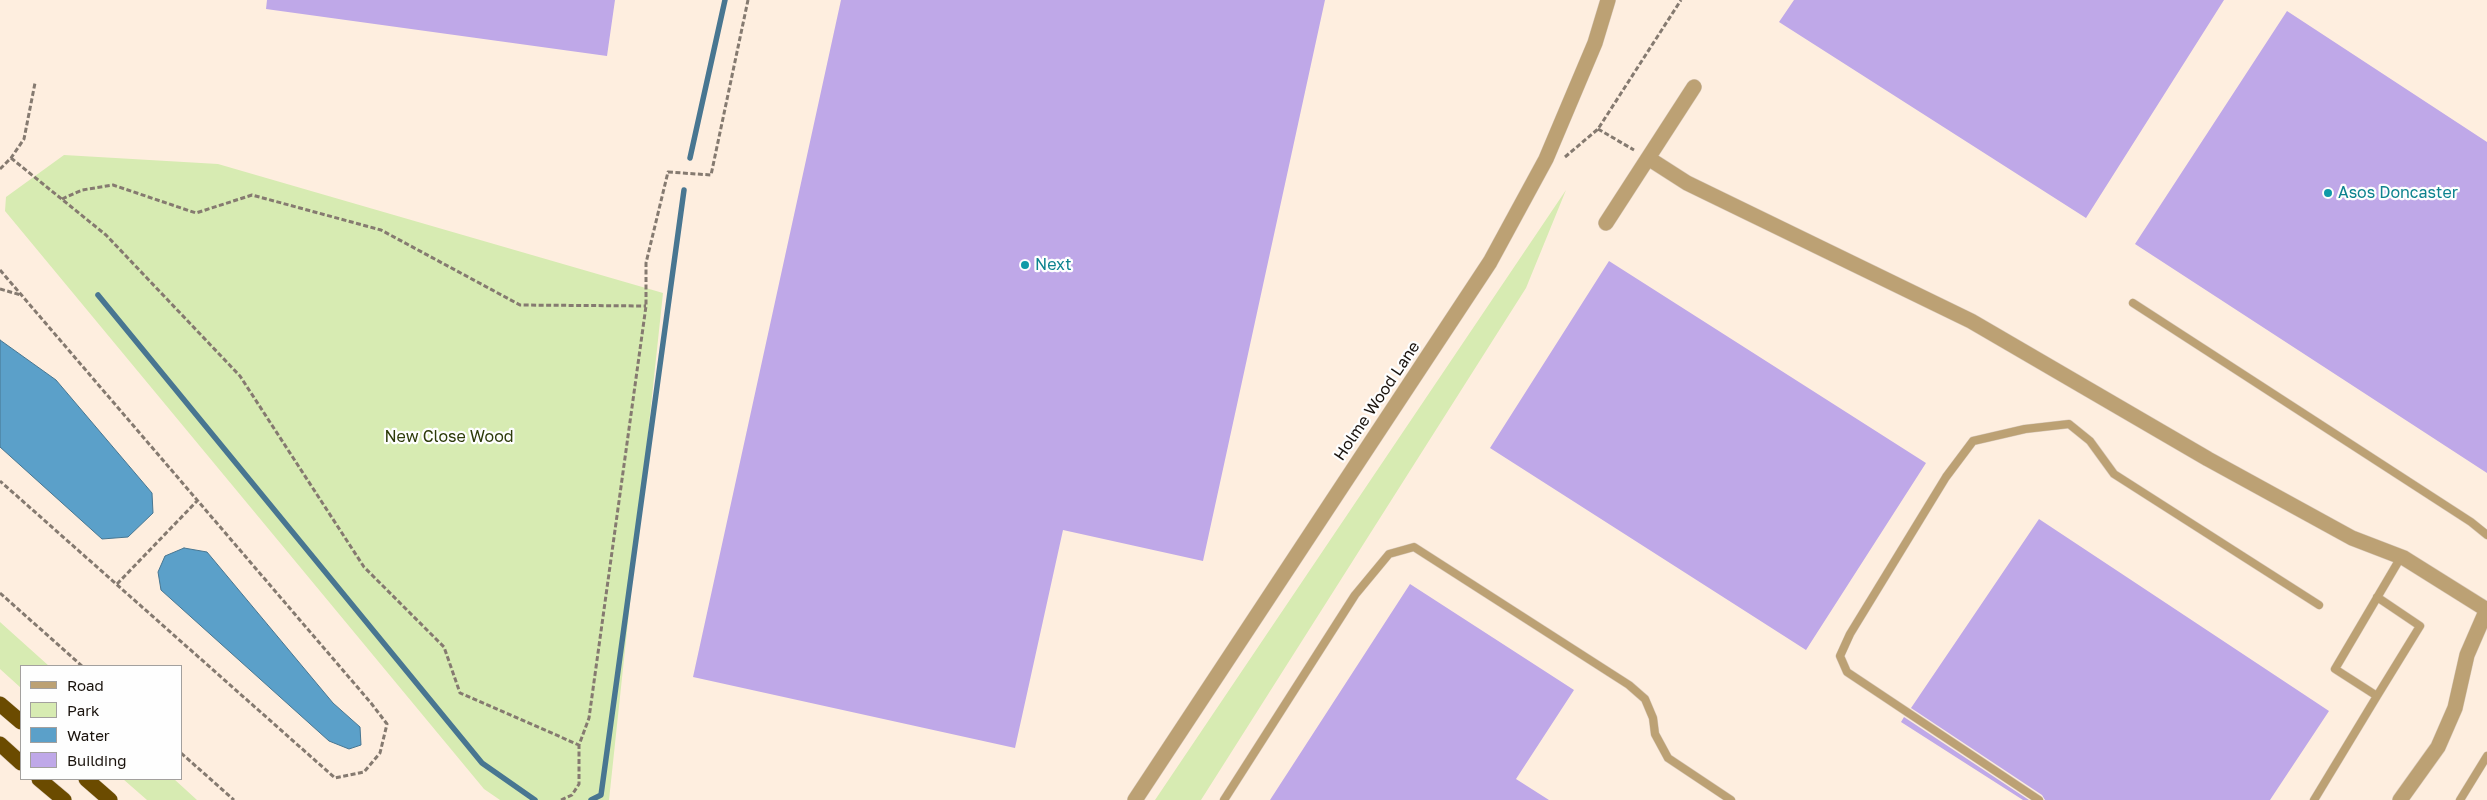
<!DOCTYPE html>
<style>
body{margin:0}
#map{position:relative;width:2487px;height:800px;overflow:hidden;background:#feeedf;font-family:"Golos Text",sans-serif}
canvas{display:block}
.legend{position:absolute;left:20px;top:665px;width:162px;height:115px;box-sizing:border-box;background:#fefefe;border:1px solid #a3a09e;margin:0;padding:6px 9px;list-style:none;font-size:15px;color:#1a130d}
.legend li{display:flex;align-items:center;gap:10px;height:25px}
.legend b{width:25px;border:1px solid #a3a09e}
</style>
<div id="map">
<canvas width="2487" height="800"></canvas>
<ul class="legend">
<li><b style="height:6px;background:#bca174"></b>Road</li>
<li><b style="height:14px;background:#d7ebb2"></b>Park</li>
<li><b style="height:14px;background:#5ba0c9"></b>Water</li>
<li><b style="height:14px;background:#bfa8e8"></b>Building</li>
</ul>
</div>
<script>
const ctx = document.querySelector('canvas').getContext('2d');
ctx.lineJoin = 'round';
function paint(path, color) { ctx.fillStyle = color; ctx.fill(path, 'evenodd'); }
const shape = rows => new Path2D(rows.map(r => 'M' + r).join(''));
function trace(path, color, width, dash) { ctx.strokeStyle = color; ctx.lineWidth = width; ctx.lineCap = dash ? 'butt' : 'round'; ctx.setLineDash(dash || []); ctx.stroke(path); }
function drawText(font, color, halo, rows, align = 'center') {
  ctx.font = font + ' "Golos Text",sans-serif'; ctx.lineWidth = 4.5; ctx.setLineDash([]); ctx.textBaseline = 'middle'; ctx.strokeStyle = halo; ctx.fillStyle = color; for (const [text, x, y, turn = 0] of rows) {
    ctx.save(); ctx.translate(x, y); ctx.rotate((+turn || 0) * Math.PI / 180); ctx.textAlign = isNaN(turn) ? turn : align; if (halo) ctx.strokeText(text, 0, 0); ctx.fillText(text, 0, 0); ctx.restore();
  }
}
const green = shape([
 [64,155,218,164,663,293,609,800,500,800,484,789,5,211,6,197],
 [1566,190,1526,288,1201,800,1155,800],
 [0,622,49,666,21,666,21,688,0,669],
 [123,779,174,779,197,800,147,800]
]);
const water = shape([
 [0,340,56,380,152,493,153,513,128,537,102,539,0,447,0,340],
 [184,548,207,552,333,703,360,727,361,745,349,749,329,741,161,590,158,572,165,556,184,548]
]);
const stream = shape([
 [690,158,725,0],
 [98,295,482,763,535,800],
 [591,800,601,795,684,190]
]);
const building = shape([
 [267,0,615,0,607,56,266,9],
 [841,0,1325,0,1203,561,1063,530,1015,748,693,677],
 [1794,0,2224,0,2086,218,1779,22],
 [2287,11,2487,142,2487,473,2135,244],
 [1609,261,1926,463,1806,650,1490,448],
 [2039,519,2329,711,2270,800,2045,800,2042,795,1911,708],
 [1410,584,1574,690,1516,779,1549,800,1270,800],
 [1904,717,2029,800,2023,800,1901,722]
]);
const path = shape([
 [1598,129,1634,150],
 [1565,157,1598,129,1681,0],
 [11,158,106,235,240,376,364,567,444,647,460,693,579,745,589,718,646,306,646,263,668,172,711,175,748,0],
 [0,169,11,158,24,139,35,83],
 [62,199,82,190,113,185,196,213,252,195,381,230,520,305,646,306],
 [0,270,371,703,387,724,380,753,364,772,335,778,0,481],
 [0,289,21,295],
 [117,584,197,501],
 [0,593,82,666],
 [181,753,234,800],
 [561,800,572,795,579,784,579,745]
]);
const lane = shape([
 [2133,303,2471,522,2487,535],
 [2377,696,2420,626,2377,597],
 [1224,800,1355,595,1389,554,1414,547,1629,685,1645,699,1653,718,1655,734,1668,758,1731,800],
 [2039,800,1847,672,1840,656,1850,634,1946,477,1973,441,2025,429,2069,424,2090,441,2114,474,2319,605],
 [2314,800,2377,696,2335,669,2401,557],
 [2460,800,2487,756]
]);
const street = shape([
 [1648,158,1687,183,1971,321,2208,459,2352,538,2404,558,2487,610],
 [1606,223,1694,87],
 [1135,800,1490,262,1546,159,1595,43,1608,0],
 [2400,800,2438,747,2455,708,2467,655,2487,609]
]);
const highway = shape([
 [0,704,21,722],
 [0,744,21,763],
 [39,779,64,800],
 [86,779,110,800]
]);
const markers = [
 [2328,193,5,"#0f9aa8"],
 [1025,265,5,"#0f9aa8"]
];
const cultureNames = [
 ["Asos Doncaster",2338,193],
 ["Next",1035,265]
];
const streetNames = [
 ["Holme Wood Lane",1377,401,-56]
];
const parkNames = [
 ["New Close Wood",449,437]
];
paint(green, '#d7ebb2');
paint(water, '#5ba0c9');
trace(water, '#487691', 1);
trace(stream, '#487691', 5.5);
paint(building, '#bfa8e8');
trace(lane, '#dacbbd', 9);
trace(street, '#dacbbd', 16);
trace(highway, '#dacbbd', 16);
trace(path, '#857a70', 3, [5, 2.5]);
trace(lane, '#bca174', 8);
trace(street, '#bca174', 15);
trace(highway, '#6b4b00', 15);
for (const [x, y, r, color] of markers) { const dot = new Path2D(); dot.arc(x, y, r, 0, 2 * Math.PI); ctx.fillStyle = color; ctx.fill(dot); trace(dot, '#fefefe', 2); }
drawText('16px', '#0d838f', '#fefefe', cultureNames, 'left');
drawText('16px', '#1a130d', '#fefefe', streetNames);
drawText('16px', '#2d3b09', '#fefefe', parkNames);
</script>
